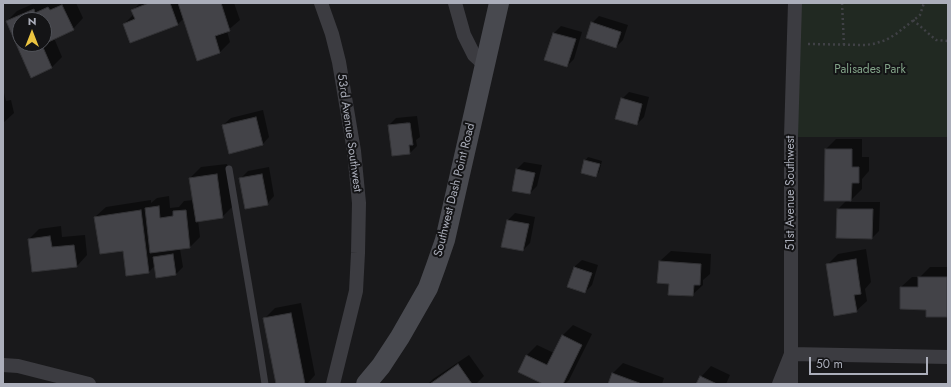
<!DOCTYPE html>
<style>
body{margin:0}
#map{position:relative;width:951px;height:387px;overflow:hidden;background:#19191b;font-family:Jost,sans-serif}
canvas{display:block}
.frame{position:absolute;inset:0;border:4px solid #abaeba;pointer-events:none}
.north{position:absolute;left:12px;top:12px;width:40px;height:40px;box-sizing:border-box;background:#141416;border:1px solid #505258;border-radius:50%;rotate:0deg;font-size:11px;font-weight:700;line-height:16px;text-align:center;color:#abaeba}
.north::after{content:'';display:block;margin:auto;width:14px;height:18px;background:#ebc440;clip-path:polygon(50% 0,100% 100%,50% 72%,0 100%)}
.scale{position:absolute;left:809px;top:357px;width:119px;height:18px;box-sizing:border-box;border:2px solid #abaeba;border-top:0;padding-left:5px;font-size:12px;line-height:14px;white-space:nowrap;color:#abaeba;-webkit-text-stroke:3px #141416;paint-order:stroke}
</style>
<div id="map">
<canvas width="951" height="387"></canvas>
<div class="frame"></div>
<div class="north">N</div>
<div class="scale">50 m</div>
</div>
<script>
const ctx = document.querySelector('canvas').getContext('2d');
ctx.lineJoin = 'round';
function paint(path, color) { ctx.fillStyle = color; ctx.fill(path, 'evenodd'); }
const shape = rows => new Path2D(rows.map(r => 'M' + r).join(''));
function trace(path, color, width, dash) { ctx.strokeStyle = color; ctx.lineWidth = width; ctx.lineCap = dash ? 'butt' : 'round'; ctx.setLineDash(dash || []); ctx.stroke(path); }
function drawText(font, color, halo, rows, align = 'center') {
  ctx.font = font + ' Jost,sans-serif'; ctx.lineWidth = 4; ctx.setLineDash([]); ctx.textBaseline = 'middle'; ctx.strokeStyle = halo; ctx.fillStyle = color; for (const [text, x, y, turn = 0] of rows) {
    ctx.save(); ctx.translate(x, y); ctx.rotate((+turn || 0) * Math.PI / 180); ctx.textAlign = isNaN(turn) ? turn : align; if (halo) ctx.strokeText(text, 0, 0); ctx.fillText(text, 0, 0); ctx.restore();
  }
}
const green = shape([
 [795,3,948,3,948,137,791,137]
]);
const shadow = shape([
 [35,3,76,3,83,18,73,29,54,38,62,57,52,67,32,77,7,21,17,11],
 [20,20,44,20,44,44,20,44],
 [140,3,234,3,240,20,227,31,230,42,220,52,197,60,184,18,178,24,130,42,124,24,134,14,133,10],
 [599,16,628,25,623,40,616,47,592,23],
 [561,26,582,32,574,59,567,66,546,59,554,33],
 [3,89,6,101,11,100,14,113,3,123],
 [629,92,649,97,644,117,637,124,622,99],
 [263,110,269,137,262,145,223,125,231,118],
 [417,116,420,137,416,140,417,146,410,153,389,125,396,118],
 [836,139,862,139,862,157,869,157,869,171,862,179,862,189,849,202,880,202,879,231,872,238,837,238,838,209,847,200,826,149],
 [588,157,602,161,599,172,596,176,585,161],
 [524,162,542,165,537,186,530,193,513,190,517,169],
 [227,164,233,206,222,217,198,220,200,237,190,247,180,249,183,267,176,274,155,265,149,272,124,250,95,217,106,207,151,200,151,203,157,198,169,196,170,208,179,207,184,201,194,200,190,178,201,167],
 [269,167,274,196,267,204,240,179,248,171],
 [515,213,535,217,530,243,523,250,508,220],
 [61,226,62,237,85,235,87,255,77,266,29,239,39,229],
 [866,249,871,282,865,289,867,301,856,311,827,265,838,254],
 [671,251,711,254,710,274,703,280,703,285,692,295,670,283,660,261],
 [582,260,598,265,592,285,585,292,568,286,574,267],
 [930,267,948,267,948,315,946,316,927,309,901,287,912,277,920,277],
 [301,303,315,375,307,384,277,384,265,318,275,308],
 [573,325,592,334,569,380,565,384,545,384,519,371,527,355,537,345,554,353,562,336],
 [469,355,484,376,476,384,428,384,433,379],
 [623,363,664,378,662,384,609,384,612,374],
 [711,366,730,375,726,384,697,384,701,377]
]);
const building = shape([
 [149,3,170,3,178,25,130,43,123,24,135,19,131,10,149,3],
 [178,3,221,3,230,31,215,36,220,53,197,61,178,3],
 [62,5,74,30,42,45,52,68,31,78,6,21,34,9,35,13,48,7,50,10,62,5],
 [20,20,44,20,44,44,20,44,20,20],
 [591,22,621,32,616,48,586,38,591,22],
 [553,33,576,39,567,67,544,60,553,33],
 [621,98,642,104,637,125,615,119,621,98],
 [256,117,263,145,229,154,222,125,256,117],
 [407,123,410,123,413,145,409,145,410,154,392,156,388,125,407,123],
 [825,149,852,149,852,167,859,167,859,183,852,183,851,201,824,201,825,149],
 [584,160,600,164,596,177,581,173,584,160],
 [516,169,535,173,530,194,512,191,516,169],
 [217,174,223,218,196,222,189,178,217,174],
 [262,174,268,205,245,209,239,178,262,174],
 [159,206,160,218,173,216,173,211,186,210,190,248,150,253,145,208,159,206],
 [837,209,873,209,872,239,836,238,837,209],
 [141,210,149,273,126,276,123,251,100,254,94,217,141,210],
 [507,220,529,224,523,251,501,247,507,220],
 [50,236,52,247,74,245,77,267,32,272,28,239,50,236],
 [173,254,176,275,156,278,153,257,173,254],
 [856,259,861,294,854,295,857,312,834,316,826,264,856,259],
 [659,261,701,264,700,285,694,285,693,296,668,295,669,284,657,283,659,261],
 [574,267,592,273,585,293,567,287,574,267],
 [918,277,947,277,947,317,926,317,926,310,900,309,900,287,918,287,918,277],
 [291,313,305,384,276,384,263,318,291,313],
 [562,335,582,345,563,384,543,384,518,372,526,355,547,365,562,335],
 [458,364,472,384,430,384,458,364],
 [612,373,642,384,608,384,612,373],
 [700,376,717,384,696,384,700,376]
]);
const path = shape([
 [842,3,844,45],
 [913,20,936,40,948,41],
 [808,44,865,45,873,44,886,40,896,34,920,15,924,3]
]);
const lane = shape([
 [229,169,260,352,265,384]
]);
const street = shape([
 [321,3,332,34,339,62,354,151,359,203,358,253,356,291,333,384],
 [455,3,464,35,474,55,485,65],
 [3,365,18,366,89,384],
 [779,384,791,354,948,357],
 [791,384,791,137,795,3]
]);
const secondary = shape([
 [366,384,381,366,400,337,428,288,436,266,445,240,499,3]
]);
const parkNames = [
 ["Palisades Park",870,70]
];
const streetNames = [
 ["53rd Avenue Southwest",349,133,82],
 ["Southwest Dash Point Road",455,190,-76],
 ["51st Avenue Southwest",791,193,-90]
];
paint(green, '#212922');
paint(shadow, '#0007');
paint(building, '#434348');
trace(building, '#333336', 1);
trace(path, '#404146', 2.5, [2, 3]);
trace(lane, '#3c3c41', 7);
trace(street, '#3c3c41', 14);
trace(secondary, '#48494f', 20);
drawText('12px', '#83a489', '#141416', parkNames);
drawText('12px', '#abaeba', '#141416', streetNames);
</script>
